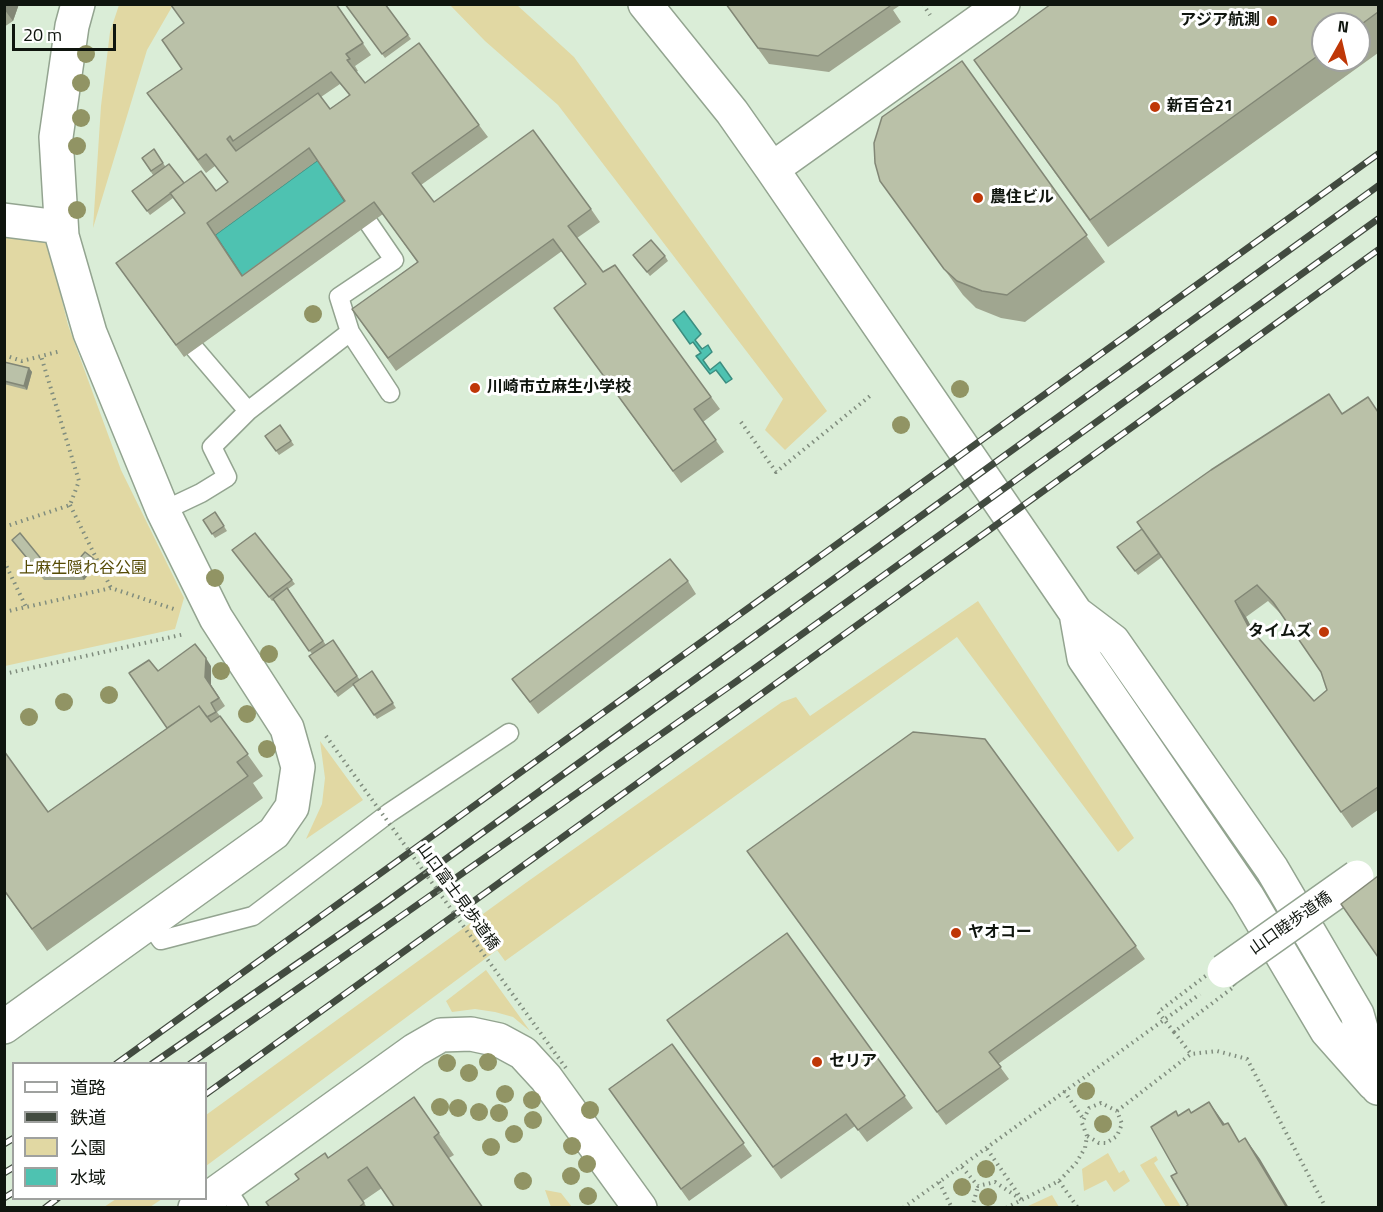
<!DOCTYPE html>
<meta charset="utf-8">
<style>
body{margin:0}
#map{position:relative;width:1383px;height:1212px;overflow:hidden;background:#daedd7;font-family:"Titillium Web","Noto Sans JP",sans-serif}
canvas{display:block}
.frame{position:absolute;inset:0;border:6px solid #0f150e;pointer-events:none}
.legend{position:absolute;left:12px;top:1062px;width:195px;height:138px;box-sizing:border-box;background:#fff;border:2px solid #9fa19f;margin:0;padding:8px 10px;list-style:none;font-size:18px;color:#0f150e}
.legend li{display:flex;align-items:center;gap:12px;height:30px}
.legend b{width:30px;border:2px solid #9fa19f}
.north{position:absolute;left:1311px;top:12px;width:60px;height:60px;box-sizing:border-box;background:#fff;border:2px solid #9fa19f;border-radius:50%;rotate:8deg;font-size:16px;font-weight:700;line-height:24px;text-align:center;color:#0f150e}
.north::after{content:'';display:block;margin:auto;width:21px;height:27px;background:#bf3707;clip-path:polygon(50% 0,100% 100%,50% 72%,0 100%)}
.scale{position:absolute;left:12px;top:24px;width:104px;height:27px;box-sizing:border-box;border:3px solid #0f150e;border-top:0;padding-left:8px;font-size:18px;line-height:21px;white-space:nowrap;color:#0f150e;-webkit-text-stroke:4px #fff;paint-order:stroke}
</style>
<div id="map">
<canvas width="1383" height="1212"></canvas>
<div class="frame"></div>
<ul class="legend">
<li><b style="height:8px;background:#fff"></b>道路</li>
<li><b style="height:8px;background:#424b40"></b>鉄道</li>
<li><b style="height:16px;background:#e1d8a3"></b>公園</li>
<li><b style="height:16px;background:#4ec2b1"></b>水域</li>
</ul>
<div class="north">N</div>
<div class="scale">20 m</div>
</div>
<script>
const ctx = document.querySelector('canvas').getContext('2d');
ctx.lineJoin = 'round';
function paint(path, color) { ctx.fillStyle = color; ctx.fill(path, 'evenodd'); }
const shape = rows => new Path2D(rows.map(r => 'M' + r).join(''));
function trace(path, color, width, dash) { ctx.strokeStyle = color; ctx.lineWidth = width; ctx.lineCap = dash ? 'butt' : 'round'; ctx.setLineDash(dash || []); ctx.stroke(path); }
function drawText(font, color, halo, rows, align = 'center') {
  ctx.font = font + ' "Titillium Web","Noto Sans JP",sans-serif'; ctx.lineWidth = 6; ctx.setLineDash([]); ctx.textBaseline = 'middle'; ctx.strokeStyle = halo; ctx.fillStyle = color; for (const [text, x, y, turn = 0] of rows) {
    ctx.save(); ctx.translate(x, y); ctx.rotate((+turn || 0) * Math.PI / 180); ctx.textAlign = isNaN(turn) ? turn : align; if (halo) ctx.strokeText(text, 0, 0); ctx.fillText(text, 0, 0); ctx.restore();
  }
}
const green = shape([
 [119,5,173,5,147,50,93,228,101,106,110,32],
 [450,5,517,5,574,57,827,411,785,450,765,430,783,399,558,105,485,41],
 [5,233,32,233,48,243,68,325,121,470,184,598,175,629,5,666],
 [978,601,1134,838,1118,852,957,637,505,961,497,950,206,1166,206,1115,527,882,782,702,796,697,810,716],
 [320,741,363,800,306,839,322,804,325,778],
 [486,970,530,1031,513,1017,495,1012,475,1009,452,1012,446,1001],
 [1108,1153,1119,1173,1124,1170,1130,1181,1114,1192,1106,1180,1084,1191,1082,1169],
 [1156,1156,1158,1160,1154,1163,1181,1207,1166,1207,1140,1165],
 [545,1190,561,1193,572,1207,551,1207],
 [1052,1195,1059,1207,1026,1207],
 [116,1199,116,1198,162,1199,150,1207,104,1207]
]);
const water = shape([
 [318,160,353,214,250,288,215,235,318,160],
 [684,311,701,334,695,340,702,349,708,345,712,352,703,360,710,370,720,362,732,379,726,383,716,370,710,374,696,356,701,353,693,342,690,344,673,320,684,311]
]);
const path = shape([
 [923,4,930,15],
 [4,355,22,361,61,351],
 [741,422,776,472,870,396],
 [70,505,111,588],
 [4,527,70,505,79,481,41,356],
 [4,561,26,607],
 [4,612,111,588,174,609],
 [4,674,185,634],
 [1220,965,1235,986,1174,1032,1158,1012,1220,965],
 [1174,1032,1191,1054],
 [1064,1091,1082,1117],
 [1117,1111,1191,1054,1217,1051,1247,1059,1326,1208],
 [987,1149,1021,1198],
 [962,1167,978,1186,995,1182,1022,1200],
 [1059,1181,1078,1208],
 [939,1182,952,1208],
 [903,1208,1200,994],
 [972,1208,978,1186],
 [1006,1208,1059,1181,1076,1163,1085,1148,1087,1136,1082,1123,1089,1108,1101,1103,1117,1111,1122,1124,1117,1136,1106,1143,1099,1143,1087,1136]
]);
const lane = shape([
 [350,332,390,393],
 [195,349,248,411],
 [163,511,201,493,227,477,212,447,248,411,350,332,339,297,394,260,359,209],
 [149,923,161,940,253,916,389,813,509,733],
 [225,1186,239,1208]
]);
const street = shape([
 [4,220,60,227],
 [4,1027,274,833,292,807,298,767,287,728,216,618,163,511,90,333,62,236,56,137,72,26,78,4],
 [195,1208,415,1050,441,1035,471,1034,499,1040,523,1053,546,1078,640,1208]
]);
const secondary = shape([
 [645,4,732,112,772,169,1076,613,1113,641,1272,869,1357,1014,1378,1088],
 [772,169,1003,4],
 [1076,613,1084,658,1247,896,1327,1031,1374,1084]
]);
const rail = shape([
 [116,1064,1378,154],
 [152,1064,385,903,1378,186],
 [190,1064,737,681,1378,219],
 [206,1094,1378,250],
 [4,1144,14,1138],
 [4,1173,14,1167],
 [4,1198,14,1192],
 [45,1208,58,1198]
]);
const pathBridge = shape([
 [326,736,568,1071]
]);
const streetBridge = shape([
 [1224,971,1357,877]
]);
const trees = [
 [86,54],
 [81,83],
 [81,118],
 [77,146],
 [77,210],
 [313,314],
 [960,389],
 [901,425],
 [215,578],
 [269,654],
 [221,671],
 [109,695],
 [64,702],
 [247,714],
 [29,717],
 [267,749],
 [488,1062],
 [447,1063],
 [469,1073],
 [1086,1091],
 [505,1094],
 [532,1100],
 [440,1107],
 [458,1108],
 [590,1110],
 [479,1112],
 [499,1113],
 [533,1120],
 [1103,1124],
 [514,1134],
 [572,1146],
 [491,1147],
 [587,1164],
 [986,1169],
 [571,1176],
 [523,1181],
 [962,1187],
 [588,1196],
 [988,1197]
];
const wall = shape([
 [4,4,19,4,13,21,4,27],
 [336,4,371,55,355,66,358,71,356,72,365,83,479,125,488,137,421,185,434,202,591,209,600,222,577,238,603,272,615,265,720,409,703,422,724,452,681,483,554,308,586,284,562,251,396,371,352,309,417,262,383,214,184,357,116,263,185,214,173,198,150,215,132,191,153,175,142,158,154,149,165,166,184,183,216,191,228,182,215,166,206,173,147,93,182,69],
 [340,84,349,95,330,109,321,97],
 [318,160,345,201,242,275,215,235],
 [345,4,385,4,411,39,385,58],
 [726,4,902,4,893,10,901,22,829,72,769,64],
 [1378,4,1378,53,1108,247,974,60],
 [1323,24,1359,24,1359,60,1323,60],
 [962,61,1105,262,1025,322,1001,318,976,308,963,295,880,181],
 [633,255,665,256,668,261,650,276],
 [4,362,29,368,32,372,27,390,4,384],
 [1378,412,1378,810,1352,828,1162,557,1138,575,1117,547,1342,414],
 [1268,601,1283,616,1321,672,1327,690,1314,701,1255,634,1246,617],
 [280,425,294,445,279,455,265,436],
 [215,512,227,531,215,538,203,520],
 [255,533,295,584,288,589,326,645,333,640,360,680,372,671,396,708,377,719,354,685,338,697,309,656,312,654,274,600,272,601,232,550],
 [15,544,47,566,73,566,97,564,84,580,44,580],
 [688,581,696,594,538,714,512,679],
 [211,666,211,685,225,706,217,712,263,776,253,783,263,798,47,951,4,891,48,812,167,728,158,671],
 [985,739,1145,959,998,1064,1009,1079,946,1125,747,851],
 [787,933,913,1108,867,1142,855,1126,781,1179,667,1020],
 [672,1044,752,1156,689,1201,609,1089],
 [414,1097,454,1155,449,1158,382,1188,363,1201,367,1208,270,1208,328,1158]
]);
const shadedWall = shape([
 [4,4,19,4,13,21,4,9],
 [29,368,32,372,27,390,24,386],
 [94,559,97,564,84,580,81,575],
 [1235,601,1246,617,1259,642,1248,626],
 [206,658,211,666,211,685,225,706,205,677],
 [1209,1102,1224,1123,1238,1146,1223,1125],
 [1245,1138,1260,1159,1289,1208,1287,1208]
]);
const building = shape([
 [172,4,336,4,363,43,346,54,350,59,347,60,365,83,419,43,479,125,412,173,434,202,533,130,591,209,568,226,603,272,615,265,711,397,694,409,716,440,673,471,554,308,586,284,553,239,388,358,352,309,418,262,374,202,176,345,116,263,185,213,170,193,201,171,216,191,228,182,206,154,198,160,147,93,182,69,162,40,184,23,171,5,172,4],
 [331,72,350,95,330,109,318,93,236,151,227,139,230,136,233,141,331,72],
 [309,148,345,201,242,276,207,223,309,148],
 [345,4,385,4,408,35,382,54,345,4],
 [726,4,889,4,890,6,818,56,758,48,726,4],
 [1051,4,1378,4,1378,12,1359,26,1359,24,1323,24,1323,52,1090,220,974,60,1051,4],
 [962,61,1087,235,1007,295,982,291,957,281,944,269,880,181,875,163,874,143,882,117,962,61],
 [154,149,163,163,151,171,142,158,154,149],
 [169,164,184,183,147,211,132,191,169,164],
 [651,240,665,256,647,272,633,255,651,240],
 [4,362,29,368,24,386,4,381,4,362],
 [1329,394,1342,414,1368,397,1378,412,1378,787,1341,812,1137,522,1211,470,1329,394],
 [1257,585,1273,602,1321,672,1327,690,1314,701,1248,626,1235,601,1257,585],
 [280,425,291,441,276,451,265,436,280,425],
 [215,512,224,526,212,534,203,520,215,512],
 [1142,529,1159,553,1135,571,1117,547,1142,529],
 [20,533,47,566,73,566,85,552,94,559,81,575,41,575,12,540,20,533],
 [255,533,292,580,269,597,232,550,255,533],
 [670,559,688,581,530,702,512,679,670,559],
 [287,588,323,641,309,651,273,599,287,588],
 [333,640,357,676,335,692,309,656,333,640],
 [195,644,206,658,205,677,219,698,211,703,216,712,207,717,199,706,167,728,129,673,149,660,158,671,195,644],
 [372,671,393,703,374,715,353,684,372,671],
 [199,706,211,722,220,716,248,754,237,762,248,776,32,929,4,890,4,751,48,812,199,706],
 [913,732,985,739,1136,946,989,1052,1001,1067,937,1112,747,851,913,732],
 [1378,876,1378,957,1341,904,1378,876],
 [787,933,905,1096,858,1130,846,1114,773,1167,667,1020,787,933],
 [672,1044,744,1143,681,1189,609,1089,672,1044],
 [414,1097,439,1133,434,1137,483,1208,395,1208,367,1167,348,1180,364,1203,358,1208,270,1208,266,1202,299,1179,295,1174,325,1153,328,1158,414,1097],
 [1209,1102,1223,1125,1228,1123,1239,1142,1245,1138,1287,1208,1184,1208,1188,1205,1171,1176,1177,1173,1151,1127,1176,1111,1178,1116,1189,1109,1191,1113,1209,1102]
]);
const markers = [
 [1272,21,6,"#bf3707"],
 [1155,107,6,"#bf3707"],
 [978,198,6,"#bf3707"],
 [475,388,6,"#bf3707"],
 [1324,632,6,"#bf3707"],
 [956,933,6,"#bf3707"],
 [817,1062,6,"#bf3707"]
];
const poiNames = [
 ["アジア航測",1260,21,"right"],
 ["新百合21",1167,107],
 ["農住ビル",990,198],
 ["川崎市立麻生小学校",487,388],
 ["タイムズ",1312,632,"right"],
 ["ヤオコー",968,933],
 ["セリア",829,1062]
];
const parkNames = [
 ["上麻生隠れ谷公園",83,569]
];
const streetNames = [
 ["山口富士見歩道橋",457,897,54],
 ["山口睦歩道橋",1291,924,-35]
];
paint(green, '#e1d8a3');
paint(water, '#4ec2b1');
trace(water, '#3b8e80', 1.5);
trace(lane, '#93a490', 21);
trace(street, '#93a490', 36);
trace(secondary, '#93a490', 36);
trace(path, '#808d7e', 4, [1.5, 4.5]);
trace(lane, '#fff', 18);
trace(street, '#fff', 33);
trace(secondary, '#fff', 33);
trace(rail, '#424b40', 7);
trace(rail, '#fff', 4.5, [14]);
trace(streetBridge, '#93a490', 36, []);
trace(pathBridge, '#808d7e', 4, [1.5, 4.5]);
trace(streetBridge, '#fff', 33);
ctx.fillStyle = '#919464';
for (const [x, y] of trees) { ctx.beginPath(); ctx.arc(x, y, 9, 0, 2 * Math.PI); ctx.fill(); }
paint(wall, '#a0a690');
paint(shadedWall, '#828776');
paint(building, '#bac1a8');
trace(building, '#828776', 1.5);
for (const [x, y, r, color] of markers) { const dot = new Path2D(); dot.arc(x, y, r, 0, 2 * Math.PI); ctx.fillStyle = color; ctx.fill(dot); trace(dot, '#fff', 2); }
drawText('bold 16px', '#0f150e', '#fff', poiNames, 'left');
drawText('16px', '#564b05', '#fff', parkNames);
drawText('16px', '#0f150e', '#fff', streetNames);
</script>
